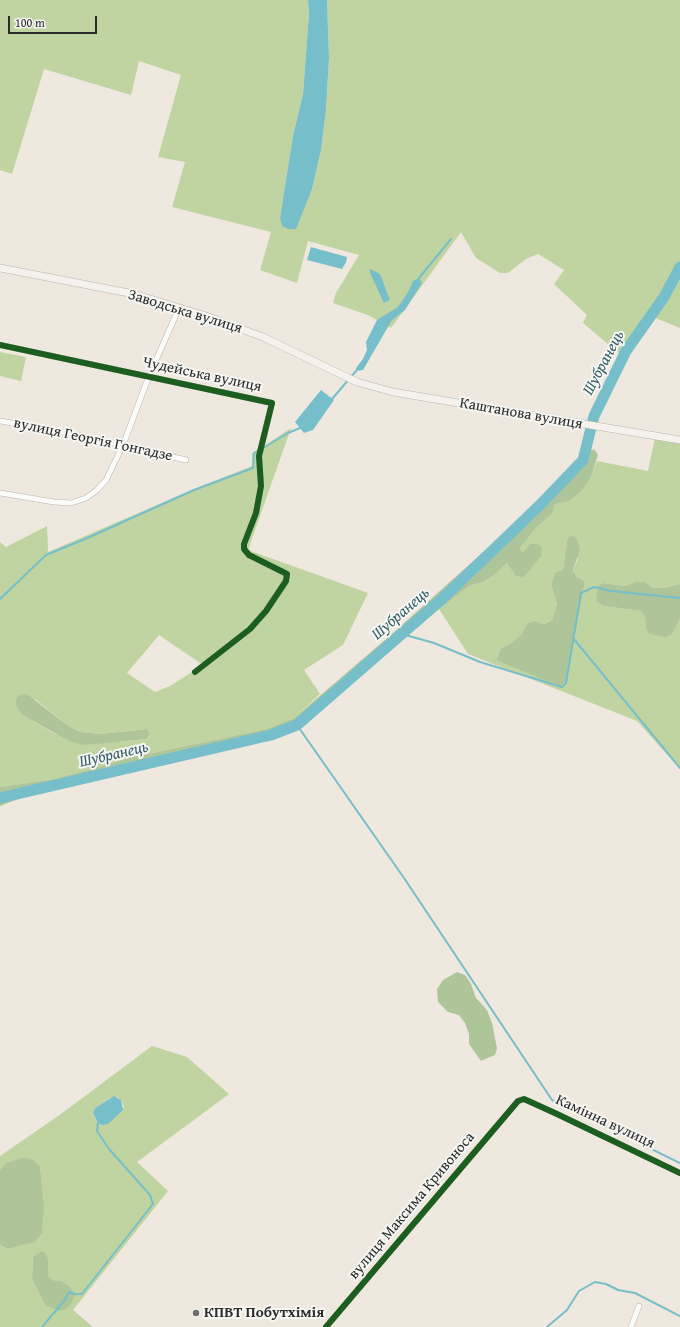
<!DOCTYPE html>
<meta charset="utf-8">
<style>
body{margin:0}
#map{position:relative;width:680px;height:1327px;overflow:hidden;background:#eee8de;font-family:"Gentium Book Plus",serif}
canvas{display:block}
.scale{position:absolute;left:8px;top:16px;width:89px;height:18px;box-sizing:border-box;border:2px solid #2b2b2b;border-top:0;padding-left:5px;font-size:12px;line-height:14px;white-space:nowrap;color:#2b2b2b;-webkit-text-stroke:3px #f6f6f2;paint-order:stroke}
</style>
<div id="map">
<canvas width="680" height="1327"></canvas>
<div class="scale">100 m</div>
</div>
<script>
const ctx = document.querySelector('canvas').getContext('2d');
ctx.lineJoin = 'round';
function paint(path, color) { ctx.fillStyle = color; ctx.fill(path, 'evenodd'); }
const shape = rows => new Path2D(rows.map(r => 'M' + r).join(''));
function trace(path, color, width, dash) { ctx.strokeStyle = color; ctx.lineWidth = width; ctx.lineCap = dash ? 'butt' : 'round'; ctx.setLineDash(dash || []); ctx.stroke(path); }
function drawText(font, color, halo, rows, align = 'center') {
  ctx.font = font + ' "Gentium Book Plus",serif'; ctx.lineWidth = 4; ctx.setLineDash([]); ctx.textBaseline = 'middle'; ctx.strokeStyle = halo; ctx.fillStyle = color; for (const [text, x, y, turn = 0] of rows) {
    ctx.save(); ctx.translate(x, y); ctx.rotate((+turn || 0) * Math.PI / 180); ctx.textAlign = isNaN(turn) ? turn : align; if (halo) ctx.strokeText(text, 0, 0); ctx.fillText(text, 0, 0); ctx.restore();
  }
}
const green = shape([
 [0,0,308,0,309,14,303,94,293,136,280,218,288,229,295,229,312,189,321,150,326,110,329,58,327,0,680,0,680,328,653,317,636,344,621,355,583,323,587,315,554,284,564,270,538,254,526,259,508,273,500,273,476,258,461,232,391,328,368,315,333,303,336,293,359,255,308,241,297,283,260,270,271,232,172,207,185,162,158,157,181,75,139,61,131,95,44,69,12,174,0,170],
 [0,352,26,357,21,381,0,376],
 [291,428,248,550,368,593,343,645,304,670,320,694,294,718,267,729,133,757,55,779,0,787,0,542,6,547,47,526,48,552,194,489,252,466,252,454],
 [159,635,203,665,170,686,155,692,127,673],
 [35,699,70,727,81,732,100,734,147,729,150,734,146,739,118,742,55,734,22,715],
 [656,433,680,436,680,584,663,588,653,588,645,582,635,582,626,586,603,583,604,606,641,611,645,617,646,629,673,633,680,619,680,769,637,721,468,654,439,609,471,585,483,582,493,576,507,563,511,568,530,544,523,552,518,549,536,528,553,513,554,506,558,503,569,500,591,477,597,461,648,471],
 [567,541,578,559,573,571,577,577,585,581,567,681,496,660,501,648,510,644,522,635,528,623,535,621,544,624,552,620,557,604,551,585,563,570],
 [152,1046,187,1057,229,1094,137,1162,168,1191,73,1310,93,1327,0,1327,0,1245,8,1249,34,1242,44,1203,40,1166,33,1159,23,1157,6,1163,0,1170,0,1156,61,1114],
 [117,1097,121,1100,124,1107,98,1123,93,1113,95,1108,110,1098],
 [33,1257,48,1260,48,1276,55,1281,62,1281,68,1285,74,1294,45,1305,32,1279]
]);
const forest = shape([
 [583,448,595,450,598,455,591,477,581,491,569,501,558,503,554,506,553,513,536,528,519,549,523,552,530,544,538,544,542,548,541,556,524,577,516,576,507,563,493,576,483,582,471,585,439,609,302,727,270,738,57,784,0,806,0,787,55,779,133,757,267,729,294,718,393,633,510,528,579,458],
 [570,536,576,537,580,549,573,571,577,577,585,581,567,681,559,686,496,660,501,648,510,644,521,635,528,623,535,621,544,624,552,620,557,604,551,585,556,572,563,570,567,541],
 [635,582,645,582,653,588,663,588,680,584,680,619,673,633,666,637,650,634,646,629,645,617,641,611,604,606,596,601,598,586,603,583,626,586],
 [27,694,70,727,81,732,100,734,147,729,150,734,146,739,118,742,84,745,69,741,22,715,16,705,16,700,19,695],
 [457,972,465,975,471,984,476,998,487,1010,492,1023,497,1048,495,1055,481,1061,469,1044,469,1034,465,1023,459,1015,448,1012,438,1002,437,989,443,980],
 [23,1157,33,1159,40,1166,44,1203,42,1233,35,1242,8,1249,0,1245,0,1170,6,1163],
 [42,1251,45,1253,48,1260,48,1276,55,1281,62,1281,68,1285,75,1294,71,1304,66,1309,59,1311,45,1305,32,1279,33,1257]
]);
const water = shape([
 [308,0,327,0,329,58,326,110,321,150,312,189,296,229,288,229,282,226,280,218,293,136,303,94,309,14],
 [311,247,347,257,346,262,342,269,307,260],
 [370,269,380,274,390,300,384,303,370,273],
 [419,278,422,283,405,310,392,320,363,370,356,371,356,368,363,359,367,350,366,342,377,320,398,307,408,292,413,281],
 [321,390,334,400,313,430,304,433,295,422],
 [114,1096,121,1100,123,1110,108,1124,103,1125,98,1123,93,1113,95,1108]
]);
const stream = shape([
 [419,278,451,239],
 [332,399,356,371],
 [263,448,288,433,300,428],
 [0,599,46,555,85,539,194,490,253,468,254,453,259,450],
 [402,634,434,643,480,662,562,687,566,683,581,593,594,587,611,591,680,598],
 [573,638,680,768],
 [297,725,404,878,552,1100,680,1163],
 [42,1327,64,1301,69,1292,74,1294,82,1294,153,1204,150,1195,109,1149,97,1131,98,1123],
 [547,1327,567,1310,579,1291,595,1282,606,1284,618,1290,635,1293,680,1316]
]);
const river = shape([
 [0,798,271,735,297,725,443,598,541,504,583,460,594,416,626,351,664,297,680,267]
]);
const street = shape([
 [0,345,272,403,259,456,261,486,256,513,244,544,244,549,249,555,287,574,286,581,266,611,250,629,195,672],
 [0,421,74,434,186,460],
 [0,493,54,502,71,503,86,498,97,490,106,480,123,445,149,376,179,308],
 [326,1327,518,1101,524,1099,557,1114,680,1173],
 [631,1327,639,1306]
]);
const secondary = shape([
 [0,268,134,294,206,316,263,337,357,382,393,392,680,440]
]);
const cycleway = shape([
 [0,345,272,403,259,456,261,486,256,513,244,544,244,549,249,555,287,574,286,581,266,611,250,629,195,672],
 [326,1327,518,1101,524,1099,557,1114,680,1173]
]);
const markers = [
 [196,1313,4,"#6f6d6a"]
];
const streetNames = [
 ["Заводська вулиця",185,312,17],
 ["Чудейська вулиця",202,375,12],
 ["Каштанова вулиця",521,414,10],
 ["вулиця Георгія Гонгадзе",93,440,12],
 ["Камінна вулиця",605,1122,25],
 ["вулиця Максима Кривоноса",412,1206,-50]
];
const poiNames = [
 ["КПВТ Побутхімія",204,1313]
];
const waterNames = [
 ["Шубранець",604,363,-62],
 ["Шубранець",401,614,-41],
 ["Шубранець",114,755,-13]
];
paint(green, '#bfd4a1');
paint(forest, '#aec59a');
paint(water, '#76bfca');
trace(stream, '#76bfca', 2);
trace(river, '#76bfca', 11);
trace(street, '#b8b4ae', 6);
trace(secondary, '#b8b4ae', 8);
trace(street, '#fcfcfa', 5);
trace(secondary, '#f5f1ec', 7);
trace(cycleway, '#1b5e20', 6);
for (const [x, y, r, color] of markers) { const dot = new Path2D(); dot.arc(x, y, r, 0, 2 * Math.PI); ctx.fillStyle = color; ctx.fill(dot); trace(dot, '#f6f6f2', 1.5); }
drawText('15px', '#2b2b2b', '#f6f6f2', streetNames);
drawText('bold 15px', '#2b2b2b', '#f6f6f2', poiNames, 'left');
drawText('italic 16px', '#345f67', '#f6f6f2', waterNames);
</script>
